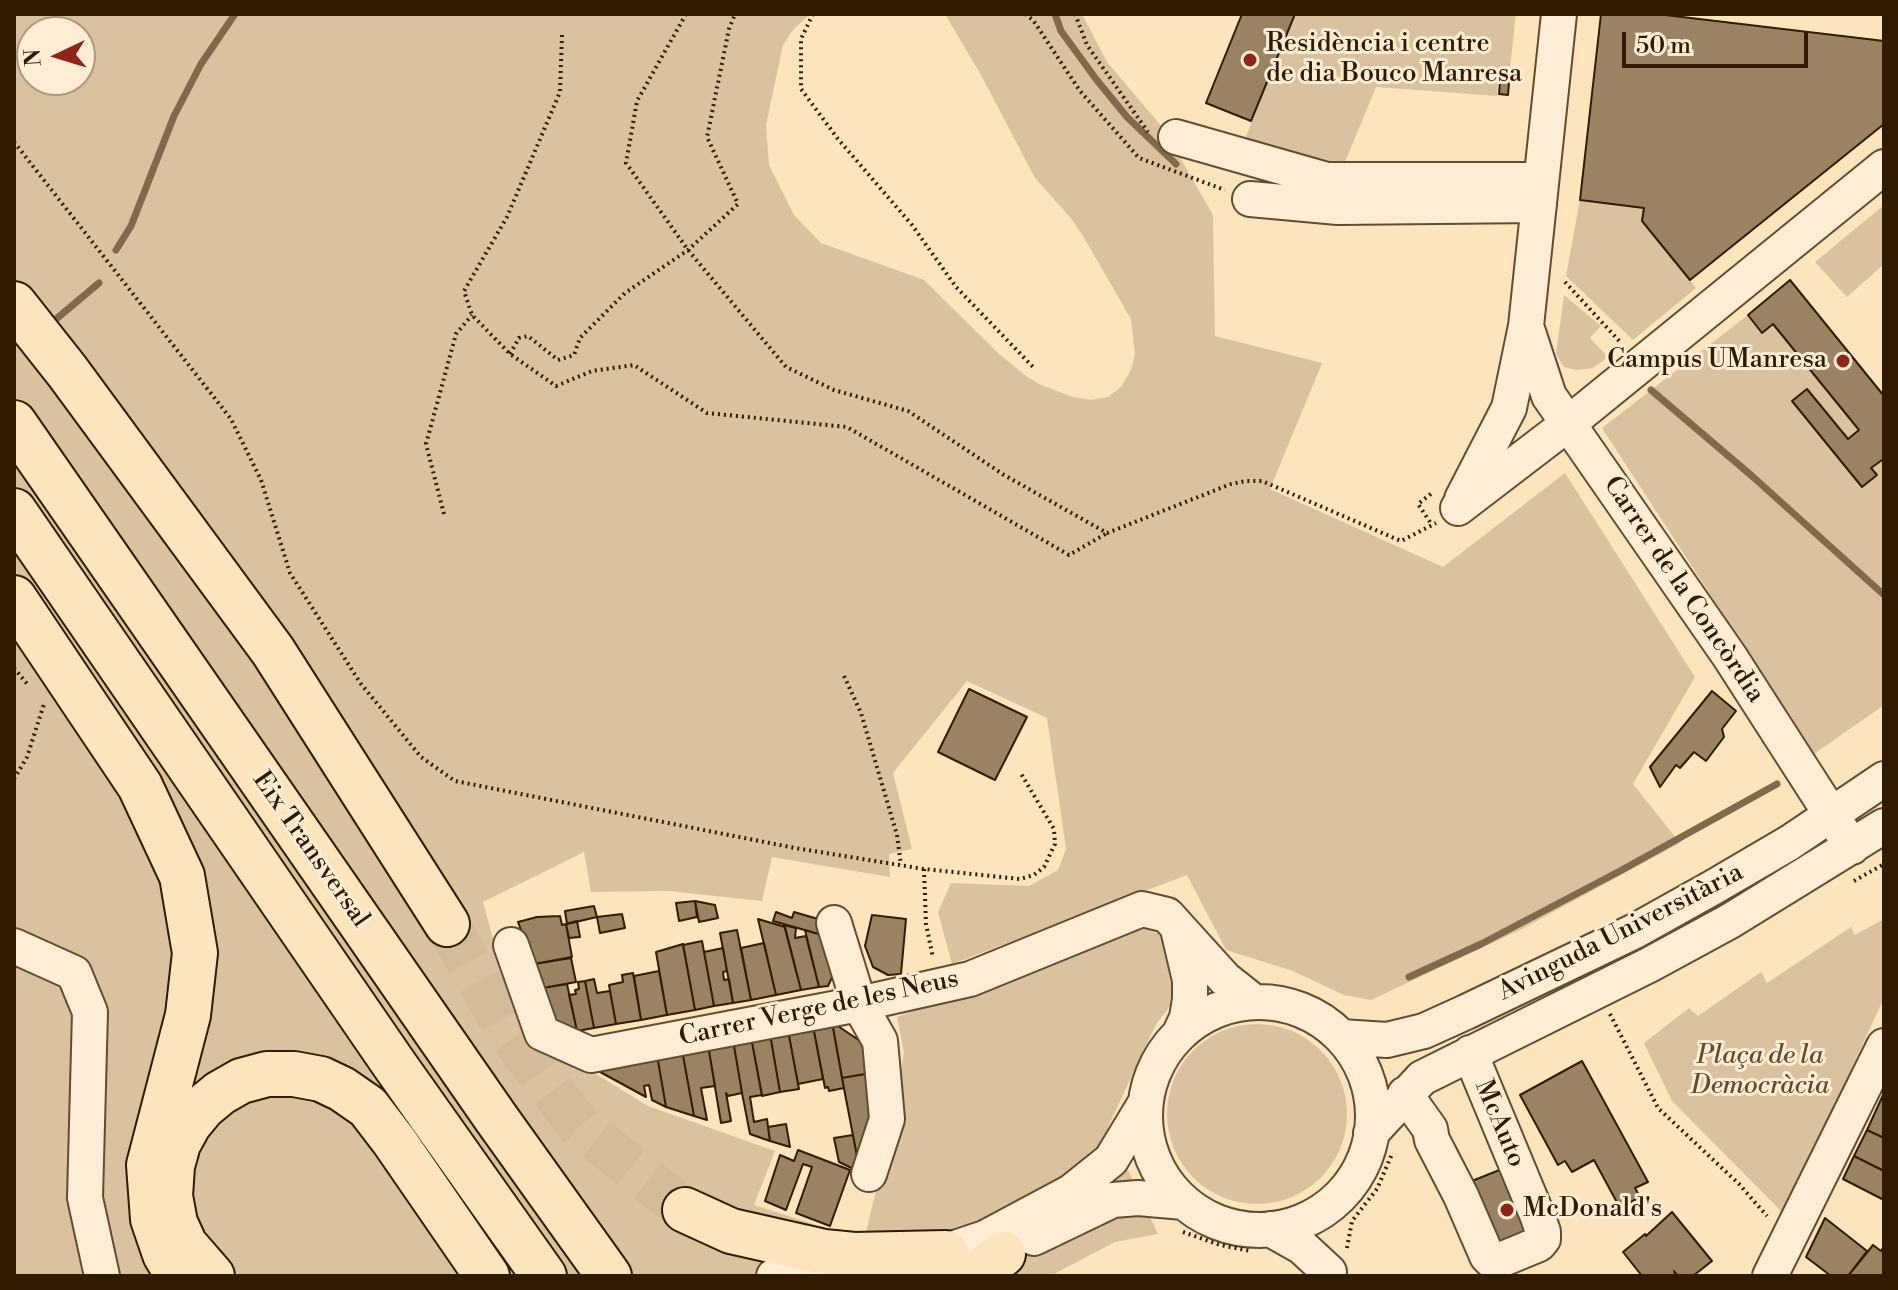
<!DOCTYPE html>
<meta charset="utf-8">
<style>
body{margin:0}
#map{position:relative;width:1898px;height:1290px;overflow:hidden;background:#fce4bd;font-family:"Libre Bodoni",serif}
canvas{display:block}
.frame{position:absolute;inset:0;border:16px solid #301a00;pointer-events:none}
.north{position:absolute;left:16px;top:16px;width:80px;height:80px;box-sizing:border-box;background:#fdedd4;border:2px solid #ab997f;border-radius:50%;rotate:266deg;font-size:22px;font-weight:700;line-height:32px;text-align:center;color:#301a00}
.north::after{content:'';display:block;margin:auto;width:28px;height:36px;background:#8f2418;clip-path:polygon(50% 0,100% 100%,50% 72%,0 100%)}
.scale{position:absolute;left:1622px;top:32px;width:186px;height:36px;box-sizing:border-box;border:4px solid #301a00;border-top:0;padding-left:10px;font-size:24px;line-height:28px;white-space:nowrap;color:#301a00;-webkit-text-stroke:6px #fdedd4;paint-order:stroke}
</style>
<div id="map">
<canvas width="1898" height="1290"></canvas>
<div class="frame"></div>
<div class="north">N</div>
<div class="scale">50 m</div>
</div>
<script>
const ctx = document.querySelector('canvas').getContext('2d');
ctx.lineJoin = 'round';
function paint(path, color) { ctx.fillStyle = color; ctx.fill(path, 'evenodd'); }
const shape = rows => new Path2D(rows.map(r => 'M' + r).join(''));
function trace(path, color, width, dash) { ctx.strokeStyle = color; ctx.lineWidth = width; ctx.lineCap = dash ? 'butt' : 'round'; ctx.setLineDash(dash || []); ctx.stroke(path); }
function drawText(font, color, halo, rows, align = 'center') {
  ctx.font = font + ' "Libre Bodoni",serif'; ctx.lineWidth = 6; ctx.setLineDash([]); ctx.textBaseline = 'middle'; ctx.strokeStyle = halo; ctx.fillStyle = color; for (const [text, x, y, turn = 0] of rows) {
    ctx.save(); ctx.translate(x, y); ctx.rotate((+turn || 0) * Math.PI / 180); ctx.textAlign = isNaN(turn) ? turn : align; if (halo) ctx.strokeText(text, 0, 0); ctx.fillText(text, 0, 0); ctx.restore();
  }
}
const green = shape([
 [14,14,810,14,793,30,783,45,766,125,769,165,794,215,821,243,924,280,998,353,1026,376,1041,385,1073,397,1091,400,1108,397,1121,387,1131,370,1135,354,1131,319,1083,236,1070,217,1035,178,981,75,945,14,1082,14,1107,62,1163,128,1213,215,1215,336,1322,363,1270,489,1443,567,1565,473,1695,677,1633,784,1680,843,1522,929,1371,1000,1344,995,1293,971,1226,950,1187,875,952,964,938,912,951,883,1029,886,1058,870,1066,849,1047,718,967,681,893,773,912,849,889,854,890,877,772,857,762,901,669,891,591,892,584,852,483,902,500,964,528,1032,648,1106,775,1151,754,1205,829,1229,865,1236,892,1125,904,1053,897,1017,1136,927,1161,934,1173,973,1170,1006,1155,1026,1108,1127,1158,1234,1115,1242,1050,1276,14,1276],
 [32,32,80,32,80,80,32,80],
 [1295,14,1516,14,1510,68,1499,67,1497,96,1376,87,1343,167,1245,139],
 [1580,200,1644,208,1642,221,1696,288,1633,340,1566,276],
 [1884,205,1884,264,1847,297,1815,262],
 [1564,295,1601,326,1590,338,1608,357,1593,368,1577,370,1564,367,1556,354],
 [1748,315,1762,332,1773,324,1859,430,1848,439,1807,389,1792,400,1861,486,1871,468,1882,460,1884,462,1884,705,1814,754,1602,428],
 [1884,919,1884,998,1784,1214,1672,1101,1644,1043,1689,1008,1698,1016,1761,972,1767,983,1851,927,1855,935],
 '1167 1114a90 90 0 1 1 180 0a90 90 0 1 1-180 0Z'
]);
const stream = shape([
 [1055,14,1061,31,1096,79,1127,117,1176,164],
 [116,250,131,226,174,116,201,64,235,14],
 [49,325,99,283],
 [1651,390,1752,476,1884,595],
 [1409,977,1481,944,1620,871,1777,784]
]);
const building = shape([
 [1242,14,1295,14,1251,121,1206,103,1242,14],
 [1601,14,1657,14,1884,41,1884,124,1690,280,1642,221,1644,208,1580,200,1601,14],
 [1501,69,1510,70,1508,95,1499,94,1501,69],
 [1790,280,1884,396,1884,462,1882,460,1871,468,1877,475,1862,487,1792,401,1807,389,1848,439,1859,430,1773,324,1762,333,1748,315,1790,280],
 [969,689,1027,717,995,780,938,752,969,689],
 [1712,691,1736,711,1722,729,1724,737,1706,761,1694,752,1680,768,1676,765,1660,787,1650,767,1712,691],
 [695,901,697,917,679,921,676,903,695,901],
 [695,901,715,905,718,918,699,922,695,901],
 [594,906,597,917,567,924,565,911,594,906],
 [776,912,792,918,794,912,818,919,822,935,773,921,776,912],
 [622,914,625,928,600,933,597,917,622,914],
 [872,915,906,919,901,974,888,975,873,967,865,946,872,915],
 [560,916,562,925,566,924,572,957,534,964,518,922,537,917,560,916],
 [758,919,785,927,801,990,776,995,758,919],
 [577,921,580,937,569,938,566,924,577,921],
 [784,925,796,928,795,938,806,936,819,987,801,990,784,925],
 [737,930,751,1000,733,1003,720,933,737,930],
 [805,930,822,935,836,969,828,986,819,987,805,930],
 [702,941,714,1006,695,1010,683,945,702,941],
 [764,943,776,995,751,1000,741,948,764,943],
 [683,944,695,1010,667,1015,656,952,683,944],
 [723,948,727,971,723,972,724,980,729,979,733,1003,714,1006,704,952,723,948],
 [571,958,576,982,543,988,534,964,571,958],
 [659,971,667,1015,641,1020,634,976,659,971],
 [633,973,641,1020,616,1024,609,985,623,982,622,975,633,973],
 [594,979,597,993,610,991,616,1024,594,1028,585,981,594,979],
 [585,981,594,1028,577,1031,569,995,576,994,575,990,579,989,578,982,585,981],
 [567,984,577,1031,556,1022,543,988,567,984],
 [832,1022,866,1045,871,1073,842,1078,832,1022],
 [832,1022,844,1088,829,1091,828,1087,825,1088,813,1026,832,1022],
 [813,1026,823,1079,798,1084,788,1030,813,1026],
 [788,1030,799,1089,780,1092,770,1034,788,1030],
 [770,1034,780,1092,762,1096,751,1037,770,1034],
 [751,1037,762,1095,750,1097,754,1122,767,1119,770,1141,750,1134,742,1093,733,1040,751,1037],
 [733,1040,742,1093,728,1096,726,1093,731,1121,721,1123,708,1045,733,1040],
 [708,1045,715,1086,701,1088,707,1120,694,1116,682,1050,708,1045],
 [682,1050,694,1116,666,1107,657,1055,682,1050],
 [657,1055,666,1107,652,1100,649,1085,644,1086,646,1097,591,1067,657,1055],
 [1582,1061,1648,1182,1635,1188,1640,1197,1620,1208,1594,1160,1572,1172,1565,1161,1558,1165,1520,1095,1582,1061],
 [871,1073,874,1149,860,1172,842,1078,871,1073],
 [1884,1093,1884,1138,1867,1130,1884,1093],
 [786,1124,790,1147,770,1141,768,1127,786,1124],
 [1867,1130,1884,1138,1884,1171,1854,1156,1867,1130],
 [853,1135,860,1172,839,1162,834,1138,853,1135],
 [798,1150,850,1170,830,1226,796,1213,812,1167,803,1164,786,1210,765,1201,780,1155,794,1161,798,1150],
 [1854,1156,1884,1171,1884,1200,1843,1179,1854,1156],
 [1512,1165,1541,1238,1501,1254,1472,1181,1512,1165],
 [1672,1212,1712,1261,1693,1276,1678,1276,1674,1271,1676,1276,1642,1276,1623,1252,1645,1234,1646,1236,1672,1212],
 [1825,1218,1867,1251,1848,1276,1831,1276,1806,1257,1825,1218],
 [1873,1245,1881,1251,1884,1246,1884,1276,1848,1276,1873,1245]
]);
const highwayTunnel = shape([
 [447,924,507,1031,579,1126,685,1210]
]);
const path = shape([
 [686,14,637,101,626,163,688,250,786,367,834,390,908,411,1004,475,1107,533,1231,484,1246,481,1262,481,1401,541,1436,523],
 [813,14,801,39,801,89,838,139,912,225,956,287,1035,369],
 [1025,14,1033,20,1080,91,1139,158,1225,190],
 [1075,14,1087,45,1148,132],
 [562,35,560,92,507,217,464,291,472,315,510,354,556,386,592,371,634,365,707,413,847,427,1069,555,1107,533],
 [14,142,231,419,261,480,290,573,361,684,421,757,455,781,795,848,924,869,1020,879,1034,875,1044,867,1055,844,1054,829,1020,772],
 [1565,282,1621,343],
 [510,354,519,338,528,336,558,360,574,355,580,338,625,293,688,250,738,204,707,137,729,29,735,14],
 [444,514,426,444,456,334,472,315],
 [1430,522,1418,504,1432,493],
 [14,668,28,685],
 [844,676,861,713,897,835,901,865],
 [14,779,27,757,44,704],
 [924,869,926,924,933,958],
 [1854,881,1884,864],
 [1610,1014,1658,1108,1739,1184,1767,1216],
 [1183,1232,1220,1245,1251,1251],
 [1347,1248,1352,1221,1377,1189,1392,1154]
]);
const minor = shape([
 [1176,137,1327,180,1541,180],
 [1250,199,1338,207,1539,205],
 [1526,326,1549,396,1730,657,1852,847],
 [1462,499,1509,408,1526,326,1559,14],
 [1458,508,1569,423,1884,167],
 [834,923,859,1004,880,1041,887,1119,869,1174],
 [1178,929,1190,980,1190,999,1187,1018,1179,1035],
 [511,945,542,1033,591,1055,859,1004,970,979,1142,909,1167,915,1225,979,1254,1002],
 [14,946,74,973,90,1012,85,1198,102,1276],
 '1145 1116a114 114 0 1 1 228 0a114 114 0 1 1-228 0Z',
 [1341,1037,1387,1040,1424,1031,1466,1012,1635,931,1712,888,1789,843,1884,779],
 [1405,1094,1430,1129,1432,1140,1461,1196,1487,1256,1492,1261,1498,1261,1539,1244,1543,1239,1543,1232,1538,1217,1470,1053],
 [1371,1133,1422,1078,1649,965,1730,921,1884,826],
 [1270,1229,1302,1247,1329,1272],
 [1034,1238,1113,1200,1138,1198,1184,1202],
 [922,1259,985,1238,1071,1192,1111,1160,1146,1102],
 [774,1276,866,1270],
 [1770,1276,1884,1046]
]);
const highway = shape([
 [14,304,67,371,273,651,447,924],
 [14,423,496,1118,609,1276],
 [14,511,394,1064,544,1276],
 [14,598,140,786,182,876,195,953,188,1015,149,1165,153,1219,165,1254,178,1276],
 [685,1210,731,1231,824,1252,854,1255,946,1253],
 [212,1276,185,1245,175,1223,170,1196,172,1166,178,1144,189,1124,203,1107,220,1093,241,1081,267,1074,294,1074,321,1079,342,1089,368,1107,394,1141,487,1276],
 [975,1276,1003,1254]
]);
const markers = [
 [1250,60,8,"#8f2418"],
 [1843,361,8,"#8f2418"],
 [1507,1210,8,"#8f2418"]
];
const poiNames = [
 ["Residència i centre",1266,45],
 ["de dia Bouco Manresa",1266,75],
 ["Campus UManresa",1827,361,"right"],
 ["McDonald's",1523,1210]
];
const streetNames = [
 ["Carrer de la Concòrdia",1683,590,56],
 ["Eix Transversal",310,850,55],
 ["Avinguda Universitària",1621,933,-27],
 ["Carrer Verge de les Neus",819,1009,-12],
 ["McAuto",1499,1124,67]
];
const parkNames = [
 ["Plaça de la",1760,1057],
 ["Democràcia",1760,1087]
];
paint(green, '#d9c29d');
trace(stream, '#816a4b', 7);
paint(building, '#9a8362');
trace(building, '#301a00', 2);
trace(highwayTunnel, '#d3bc97', 44, [44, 22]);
trace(minor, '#634c2f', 38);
trace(highway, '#301a00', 48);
trace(path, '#301a00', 4, [2, 4]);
trace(minor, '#fdedd4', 34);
trace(highway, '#fce4bd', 44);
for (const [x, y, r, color] of markers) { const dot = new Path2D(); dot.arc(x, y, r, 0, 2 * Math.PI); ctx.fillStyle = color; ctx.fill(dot); trace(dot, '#fdedd4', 3); }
drawText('26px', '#301a00', '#fdedd4', poiNames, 'left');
drawText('26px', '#301a00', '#fdedd4', streetNames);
drawText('italic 26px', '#634c2f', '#fdedd4', parkNames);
</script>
